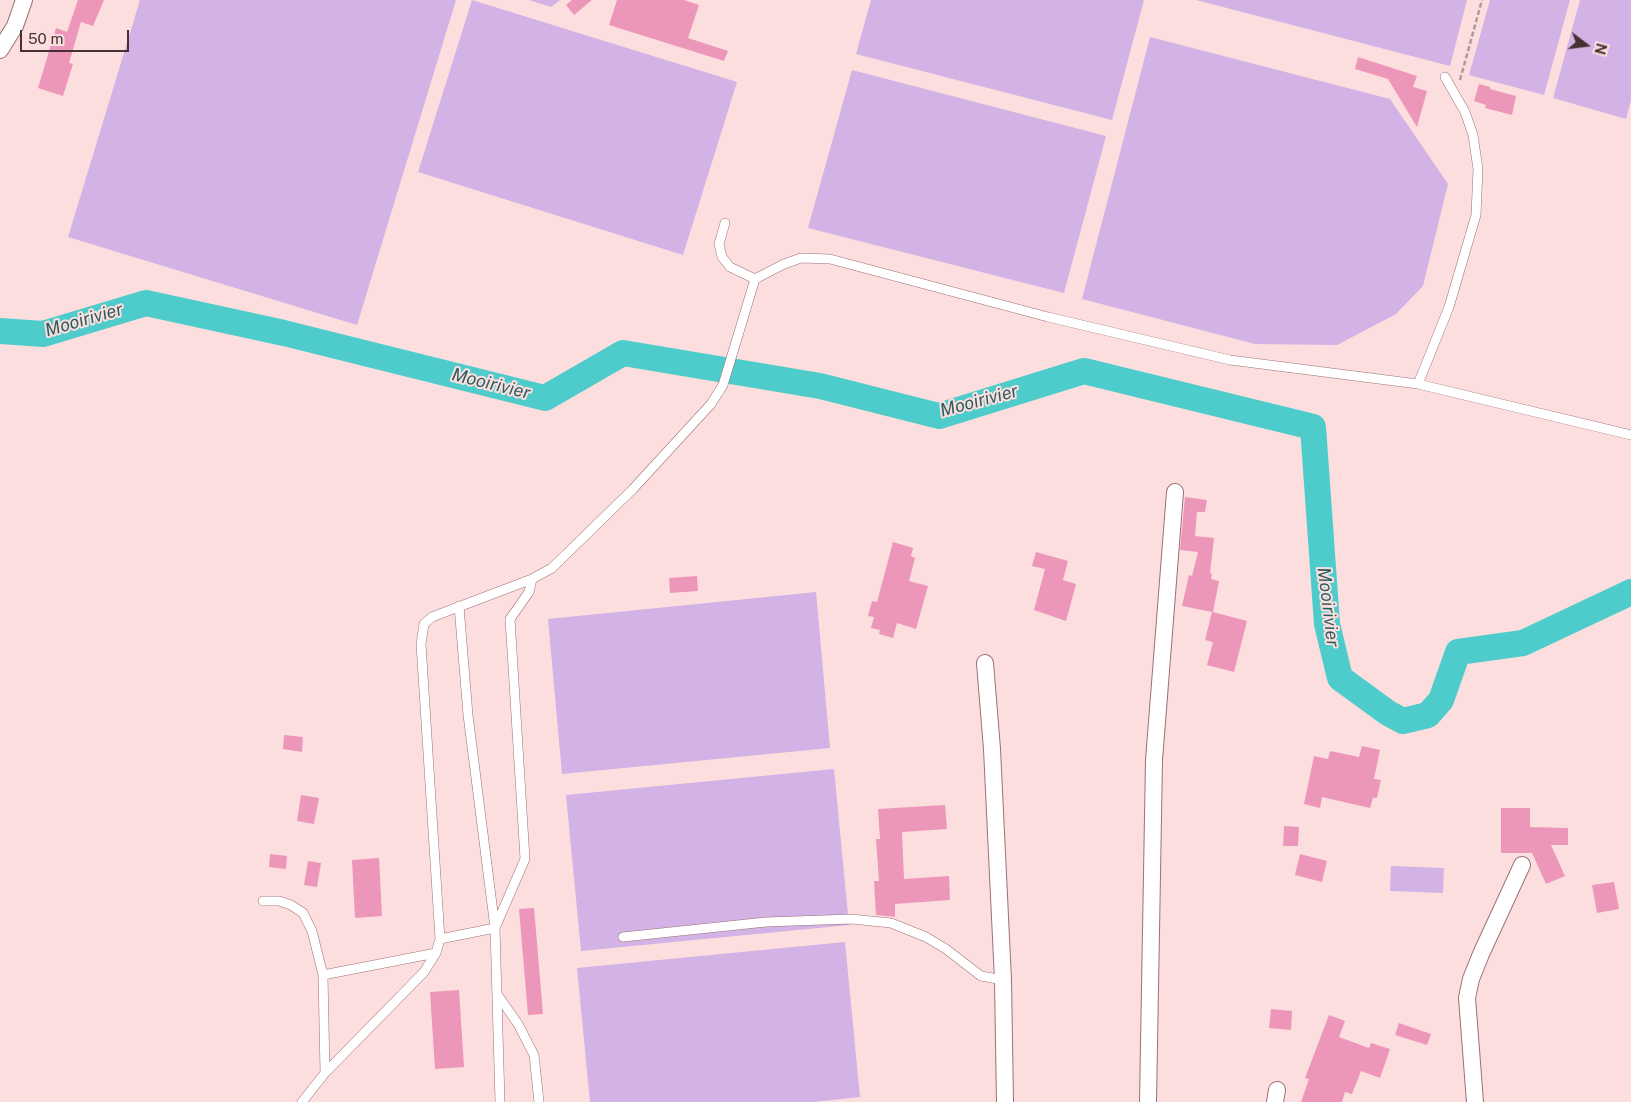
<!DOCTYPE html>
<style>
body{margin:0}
#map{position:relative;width:1631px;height:1102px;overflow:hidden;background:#fcdedf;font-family:"Public Sans",sans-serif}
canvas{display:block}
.north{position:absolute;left:1561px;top:20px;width:50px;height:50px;-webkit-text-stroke:4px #fcdedf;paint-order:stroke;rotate:105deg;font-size:14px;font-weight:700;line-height:20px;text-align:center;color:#453133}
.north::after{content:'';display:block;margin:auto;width:18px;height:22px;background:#453133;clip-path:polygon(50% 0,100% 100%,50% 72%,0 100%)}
.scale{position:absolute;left:20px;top:30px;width:109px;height:22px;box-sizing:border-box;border:2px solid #453133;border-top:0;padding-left:6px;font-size:15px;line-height:18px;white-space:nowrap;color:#453133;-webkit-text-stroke:4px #fcdedf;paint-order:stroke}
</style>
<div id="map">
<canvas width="1631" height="1102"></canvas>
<div class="north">N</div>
<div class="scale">50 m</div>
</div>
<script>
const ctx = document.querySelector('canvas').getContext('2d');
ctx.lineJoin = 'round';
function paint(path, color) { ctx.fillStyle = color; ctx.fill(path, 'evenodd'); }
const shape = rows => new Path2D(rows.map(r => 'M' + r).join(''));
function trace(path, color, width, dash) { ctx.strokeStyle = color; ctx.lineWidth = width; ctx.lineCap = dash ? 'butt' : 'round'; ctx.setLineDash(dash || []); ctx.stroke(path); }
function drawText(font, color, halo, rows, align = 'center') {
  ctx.font = font + ' "Public Sans",sans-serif'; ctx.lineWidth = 4; ctx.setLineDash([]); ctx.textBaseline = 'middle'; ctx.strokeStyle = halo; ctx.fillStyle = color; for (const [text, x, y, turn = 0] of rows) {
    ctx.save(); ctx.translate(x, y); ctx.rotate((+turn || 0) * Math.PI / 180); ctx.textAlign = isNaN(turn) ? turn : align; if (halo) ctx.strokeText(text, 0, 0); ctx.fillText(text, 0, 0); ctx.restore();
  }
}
const green = shape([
 [140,0,456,0,357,325,68,237],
 [472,0,737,82,683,255,418,172],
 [529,0,560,0,551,7],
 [871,0,1144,0,1112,120,856,54],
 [1196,0,1467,0,1450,66],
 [1490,0,1570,0,1544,95,1469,75],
 [1580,0,1631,0,1631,100,1626,119,1553,98],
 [1150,37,1390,99,1448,184,1423,286,1396,314,1337,345,1255,344,1082,299],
 [852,70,1106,136,1064,293,808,228],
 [816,592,830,748,562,774,548,619],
 [834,769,849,925,581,951,566,795],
 [1391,866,1444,868,1443,893,1390,891],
 [845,942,860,1097,813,1102,590,1102,577,968]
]);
const river = shape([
 [0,331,43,334,146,303,284,333,545,398,623,353,820,386,939,416,1084,371,1313,427,1327,624,1340,678,1388,713,1403,721,1428,715,1441,700,1458,652,1523,643,1631,592]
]);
const building = shape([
 [78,0,104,0,93,26,81,22,69,63,73,64,63,96,38,88,56,28,67,32],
 [572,0,592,0,574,15,566,5],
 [617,0,684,0,699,5,688,38,728,51,724,61,609,25],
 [1358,57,1417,76,1413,87,1427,91,1417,127,1388,79,1355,69],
 [1479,84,1490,87,1490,89,1516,96,1512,115,1485,108,1486,105,1474,101],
 [1185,497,1207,500,1205,512,1197,512,1195,536,1214,538,1210,573,1212,574,1211,579,1219,581,1213,612,1247,621,1234,672,1207,665,1213,642,1205,640,1212,612,1182,606,1189,575,1192,576,1198,552,1180,550],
 [893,542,913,548,911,556,915,558,909,581,928,586,916,629,897,623,893,638,879,634,880,630,871,628,874,617,868,616,872,601,877,602],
 [1036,552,1068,561,1063,580,1076,584,1066,621,1034,610,1045,569,1032,566],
 [697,576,698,591,670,593,669,578],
 [284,735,303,737,302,752,283,749],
 [1362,746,1380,750,1374,779,1381,780,1377,798,1373,798,1370,808,1322,797,1320,808,1304,804,1314,756,1328,759,1330,751,1359,757],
 [301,795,319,798,314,824,297,821],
 [945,805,947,829,902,832,904,879,949,876,950,900,895,904,895,917,876,915,874,881,879,881,876,839,880,839,878,809],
 [1501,808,1530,808,1530,827,1568,828,1568,845,1551,845,1565,876,1546,884,1532,853,1501,853],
 [1284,826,1299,827,1298,846,1283,846],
 [270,854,287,856,286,869,269,867],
 [1300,854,1327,861,1322,882,1295,875],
 [379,858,382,916,355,918,352,860],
 [308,861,321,863,317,887,304,885],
 [1614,882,1619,909,1597,913,1592,885],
 [534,908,543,1014,528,1015,519,909],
 [459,990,464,1067,435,1069,430,992],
 [1271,1009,1292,1011,1291,1030,1269,1028],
 [1329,1015,1345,1021,1339,1037,1369,1048,1371,1043,1390,1049,1380,1078,1361,1071,1352,1094,1345,1092,1342,1102,1301,1102,1309,1079,1305,1078],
 [1399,1023,1431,1034,1427,1045,1395,1035]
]);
const path = shape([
 [1460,80,1482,0]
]);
const lane = shape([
 [755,279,784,264,801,258,830,259,1048,317,1230,360,1418,384,1631,435],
 [1418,384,1449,307,1476,215,1478,169,1473,135,1465,112,1445,77],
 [459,606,468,715,495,928,500,1102],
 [263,901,279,901,291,905,303,913,312,931,323,975,325,1073],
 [623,937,766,922,851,919,891,923,926,937,946,949,981,976,1003,980],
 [440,939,495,928,525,859,510,619,529,592,532,579],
 [323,975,436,953],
 [497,994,518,1024,534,1055,539,1102],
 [302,1102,325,1073,424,972,436,953,440,939,421,644,424,624,432,617,532,579,552,568,633,489,711,404,723,385,755,279,730,267,722,257,719,244,725,223]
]);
const street = shape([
 [0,50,15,26,24,0],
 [985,663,992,749,1003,980,1005,1102],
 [1148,1102,1154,760,1175,492],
 [1275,1102,1277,1090],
 [1475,1102,1467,998,1471,979,1481,954,1522,865]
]);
const waterNames = [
 ["Mooirivier",84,320,-16],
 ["Mooirivier",491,384,14],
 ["Mooirivier",979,401,-15],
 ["Mooirivier",1328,607,83]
];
paint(green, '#d3b2e5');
trace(river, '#4ecccb', 26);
paint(building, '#ec97ba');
trace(lane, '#9d7174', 10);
trace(street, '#9d7174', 18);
trace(path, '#b2989a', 2.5, [5, 2.5]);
trace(lane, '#fff', 9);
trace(street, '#fff', 16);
drawText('italic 18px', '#2a5f5e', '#fcdedf', waterNames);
</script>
